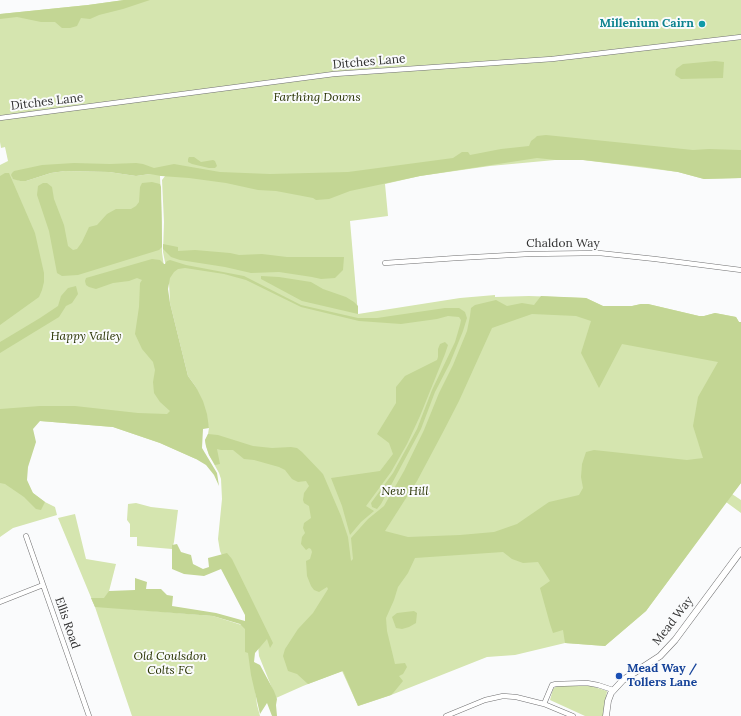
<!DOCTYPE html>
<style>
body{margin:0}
canvas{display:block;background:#fafbfc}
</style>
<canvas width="741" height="716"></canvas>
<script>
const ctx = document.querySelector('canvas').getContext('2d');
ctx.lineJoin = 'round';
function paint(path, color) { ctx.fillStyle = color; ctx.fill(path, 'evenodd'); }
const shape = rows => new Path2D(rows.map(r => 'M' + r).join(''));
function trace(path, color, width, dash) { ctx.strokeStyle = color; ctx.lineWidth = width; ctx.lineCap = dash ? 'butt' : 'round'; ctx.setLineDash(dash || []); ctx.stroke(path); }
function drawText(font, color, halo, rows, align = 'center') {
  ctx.font = font + ' Lora,serif'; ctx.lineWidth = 4; ctx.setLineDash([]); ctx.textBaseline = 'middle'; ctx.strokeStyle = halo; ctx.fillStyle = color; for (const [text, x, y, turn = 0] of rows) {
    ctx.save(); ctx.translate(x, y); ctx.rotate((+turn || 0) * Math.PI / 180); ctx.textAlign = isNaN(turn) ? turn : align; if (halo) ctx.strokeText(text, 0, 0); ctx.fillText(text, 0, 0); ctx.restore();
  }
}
const green = shape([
 [124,0,741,0,741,178,704,179,678,172,583,160,555,160,490,166,420,176,385,184,388,216,350,221,358,314,460,298,495,295,495,297,529,296,586,298,603,306,632,306,641,304,648,304,699,316,704,316,715,313,736,317,739,322,741,322,741,483,732,494,741,500,741,513,726,502,646,611,605,646,565,643,515,655,487,657,391,695,358,706,342,671,303,686,276,698,259,656,257,635,220,551,218,539,222,499,221,479,219,473,209,455,206,446,205,440,208,434,209,428,196,387,188,376,170,303,169,282,163,252,164,222,162,180,165,176,160,176,162,222,162,252,166,282,166,293,196,459,160,443,113,427,40,421,0,426,0,165,8,161,5,147,1,148,0,142,0,14,88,5],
 [71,167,150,174,136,176,109,172,65,171,51,173,26,181,20,181,12,177],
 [0,455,33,493,45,502,55,507,57,515,13,528,0,537],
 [136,503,151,507,178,510,174,542,172,549,137,546,137,537,130,537,130,524,127,520,128,504],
 [75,514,86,559,116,564,105,607,213,616,248,627,257,705,260,716,132,716,95,607,58,518],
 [588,685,607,691,603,716,585,716,550,700,553,689,557,686]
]);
const forest = shape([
 [124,0,150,0,123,9,99,15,90,19,81,18,77,26,70,28,62,28,55,22,41,22,17,17,0,19,0,14,88,5],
 [715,61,724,62,723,78,681,79,675,75,676,69,683,64],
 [546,135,693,150,709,149,741,150,741,178,704,179,678,172,645,167,583,160,556,160,537,158,420,176,350,191,329,199,316,200,313,198,276,191,258,190,226,183,189,178,161,176,150,174,136,176,109,172,65,171,51,173,26,181,20,181,13,179,11,175,12,173,14,171,42,165,74,163,110,164,136,163,143,164,154,168,174,164,220,172,270,174,348,172,453,158,462,152,468,152,470,155,501,149,529,146,531,141,535,138,537,136],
 [189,157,194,157,201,162,213,160,215,161,217,166,215,168,209,168,192,164,188,162,188,159],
 [5,173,9,173,35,233,44,273,44,282,42,290,39,297,0,325,0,176],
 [152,182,160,184,161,187,162,244,162,247,159,250,78,275,62,276,57,273,49,231,37,195,38,186,43,183,47,183,52,187,54,199,64,225,68,246,73,250,77,249,82,242,89,227,97,225,107,214,116,209,131,209,136,206,139,202,140,187,142,183],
 [163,244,178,247,178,251,195,250,230,253,239,255,262,254,287,257,344,257,343,270,335,278,321,279,312,277,279,272,251,273,225,267,180,260,171,257,163,249],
 [152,259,160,260,164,264,165,264,167,261,170,260,186,265,244,276,301,305,358,318,377,318,445,308,459,308,465,312,467,318,463,331,450,363,435,392,421,429,381,504,377,509,372,507,371,503,393,473,417,429,432,390,455,342,460,325,461,320,459,317,448,316,437,319,401,324,359,321,301,307,246,280,224,274,185,268,178,269,174,272,170,278,168,289,170,303,188,376,196,387,203,401,207,414,209,428,203,429,202,448,217,473,219,486,214,475,206,465,196,459,160,443,113,427,40,421,33,429,36,442,28,467,27,480,33,493,45,502,41,510,36,509,24,497,5,484,0,483,0,409,40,406,75,406,138,413,167,414,170,411,160,402,154,393,153,382,155,370,153,362,142,349,135,334,139,307,140,283,142,280,137,278,129,281,113,283,96,289,89,287,86,285,85,281,86,278],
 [261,276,279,277,311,282,323,289,346,297,354,302,358,306,358,314,302,301,261,279],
 [76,286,78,294,72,303,66,306,59,317,0,353,0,342,40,318,58,306,61,296,68,288],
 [541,296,586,298,603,306,632,306,641,304,648,304,699,316,704,316,715,313,736,317,739,322,741,322,741,483,646,611,605,646,565,643,563,630,553,633,550,624,540,588,550,581,538,562,523,563,512,559,503,552,415,558,408,573,398,587,394,600,386,618,387,631,395,664,405,663,407,667,403,674,399,676,403,681,394,692,391,695,358,706,343,671,308,684,297,674,288,671,283,656,285,649,298,629,313,613,328,589,327,587,319,592,314,590,311,586,307,576,306,561,310,559,312,552,311,549,309,548,306,550,301,544,302,537,305,533,303,528,304,523,311,518,309,506,304,503,303,500,304,493,309,486,306,481,298,482,292,479,285,470,279,467,254,460,244,459,233,450,221,450,217,449,220,464,215,465,209,455,206,446,205,440,208,434,218,435,253,446,272,448,291,447,297,448,302,452,323,474,341,516,348,537,351,561,353,559,351,538,368,519,384,506,404,471,424,430,439,393,453,365,467,331,470,316,471,308,475,305,496,300,507,306,522,303,534,305],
 [532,314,576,316,591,321,581,353,599,388,622,344,718,362,698,397,693,426,703,458,687,460,594,450,586,452,582,464,581,477,583,488,579,495,549,502,517,524,494,532,460,535,408,537,385,531,417,481,442,434,459,401,492,328],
 [445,342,448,345,445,354,420,416,407,444,391,472,366,506,374,511,361,522,350,535,342,506,331,478,380,471,393,454,389,443,377,434,396,403,396,387,405,376,437,360,438,357,438,349,440,344],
 [177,544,181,552,191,555,193,564,203,569,209,567,208,558,227,553,232,559,273,643,270,648,267,639,255,653,254,662,260,665,274,691,277,699,276,705,277,716,272,716,267,703,260,714,251,675,248,653,245,652,245,629,240,624,213,616,95,607,91,598,104,598,109,591,135,590,135,578,147,582,146,589,161,589,167,595,173,596,172,606,216,613,245,621,245,615,221,569,204,576,184,574,172,569,172,545],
 [414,611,417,613,416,623,409,627,402,629,396,628,392,617,397,613]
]);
const street = shape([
 [0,118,334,74,552,59,741,37],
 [385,263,457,258,529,254,599,253,655,259,741,270],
 [26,536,89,716],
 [0,602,43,585],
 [544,704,552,685,556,684,587,683,598,685,613,690],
 [446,716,485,700,503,696,516,697,544,704,573,716]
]);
const secondary = shape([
 [606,716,608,701,611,693,623,680,660,656,675,640,741,551]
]);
const markers = [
 [702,24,4,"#0f9aa8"],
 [619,676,4,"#1a4fb4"]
];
const cultureNames = [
 ["Millenium Cairn",694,24]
];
const streetNames = [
 ["Ditches Lane",369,62,-5],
 ["Ditches Lane",47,102,-7],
 ["Chaldon Way",563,244],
 ["Mead Way",673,621,-52],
 ["Ellis Road",67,623,71]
];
const parkNames = [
 ["Farthing Downs",317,98],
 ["Happy Valley",86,337],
 ["New Hill",405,492],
 ["Old Coulsdon",170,657],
 ["Colts FC",170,671]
];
const transitNames = [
 ["Mead Way /",627,669],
 ["Tollers Lane",627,683]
];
paint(green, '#d5e5af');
paint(forest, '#c3d694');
trace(street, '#707071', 5.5);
trace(secondary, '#707071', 7);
trace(street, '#fff', 4.5);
trace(secondary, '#fff', 6);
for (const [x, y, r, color] of markers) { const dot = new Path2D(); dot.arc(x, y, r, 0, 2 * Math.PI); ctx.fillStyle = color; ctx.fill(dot); trace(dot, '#fafbfc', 1.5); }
drawText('bold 12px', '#0d838f', '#fafbfc', cultureNames, 'right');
drawText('12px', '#313131', '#fafbfc', streetNames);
drawText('italic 12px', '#273200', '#fafbfc', parkNames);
drawText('bold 12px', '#164399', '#fafbfc', transitNames, 'left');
</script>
